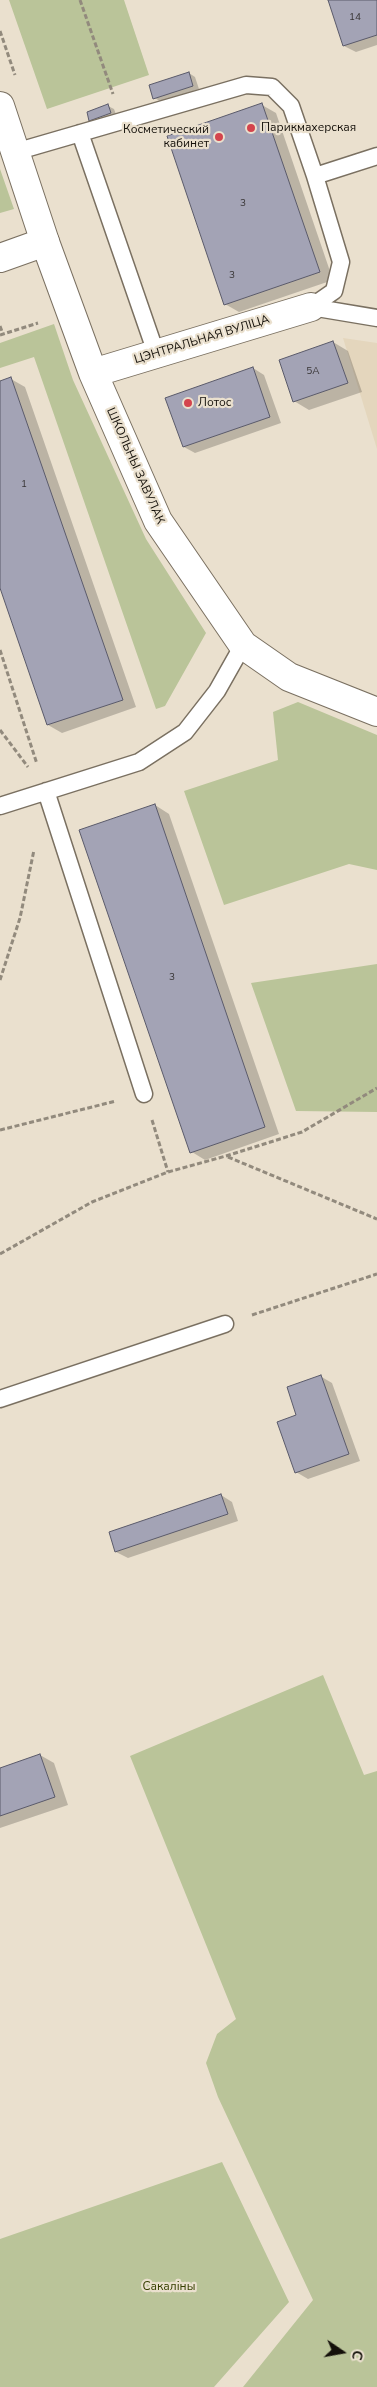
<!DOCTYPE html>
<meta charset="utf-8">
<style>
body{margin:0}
#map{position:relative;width:377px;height:2387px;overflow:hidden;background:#eae0ce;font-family:"Nunito Sans",sans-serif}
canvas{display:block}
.north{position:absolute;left:317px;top:2327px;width:50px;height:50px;-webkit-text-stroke:4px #eae0ce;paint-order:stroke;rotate:102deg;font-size:14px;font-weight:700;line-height:20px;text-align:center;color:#14100a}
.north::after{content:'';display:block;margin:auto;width:18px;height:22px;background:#14100a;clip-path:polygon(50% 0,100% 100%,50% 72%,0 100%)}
</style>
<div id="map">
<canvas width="377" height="2387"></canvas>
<div class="north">С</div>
</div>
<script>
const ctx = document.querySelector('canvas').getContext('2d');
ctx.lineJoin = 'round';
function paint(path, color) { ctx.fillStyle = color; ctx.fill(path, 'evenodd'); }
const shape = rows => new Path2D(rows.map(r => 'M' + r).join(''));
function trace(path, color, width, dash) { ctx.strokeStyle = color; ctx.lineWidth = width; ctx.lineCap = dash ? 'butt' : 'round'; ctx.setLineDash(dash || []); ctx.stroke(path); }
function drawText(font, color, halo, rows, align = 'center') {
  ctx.font = font + ' "Nunito Sans",sans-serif'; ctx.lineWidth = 4.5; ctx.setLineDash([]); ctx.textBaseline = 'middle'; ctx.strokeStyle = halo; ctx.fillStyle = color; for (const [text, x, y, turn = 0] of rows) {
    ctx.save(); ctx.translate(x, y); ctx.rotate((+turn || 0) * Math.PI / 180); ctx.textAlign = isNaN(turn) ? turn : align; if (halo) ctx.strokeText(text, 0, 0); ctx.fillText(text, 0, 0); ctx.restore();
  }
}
const built = shape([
 [343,338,377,343,377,449]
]);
const green = shape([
 [9,0,124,0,149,75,47,109],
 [0,169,14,209,0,213],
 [54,324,73,380,146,539,206,633,165,706,156,709,34,357,0,368,0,343],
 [298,702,377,735,377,870,349,864,224,905,184,791,278,760,273,712],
 [377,964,377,1112,296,1111,251,983],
 [323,1675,364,1775,377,1771,377,2387,243,2387,313,2300,218,2097,206,2063,217,2034,236,2019,130,1756],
 [222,2162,289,2302,214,2387,0,2387,0,2239]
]);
const shadow = shape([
 [329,0,377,0,377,45,356,52,344,46],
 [189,73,195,77,199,89,161,102,155,98],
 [262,105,276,113,333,280,239,312,225,304],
 [108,106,114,109,117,117,97,124,90,120],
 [333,342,348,351,362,392,309,410,294,401],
 [253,368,264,375,281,423,195,453,184,447],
 [11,379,25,387,136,707,62,733,48,725,0,584,0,382],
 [155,805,169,814,279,1134,205,1160,192,1152],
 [320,1376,332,1383,360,1461,308,1479,296,1472,298,1416],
 [221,1495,232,1502,238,1521,128,1558,116,1552],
 [40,1755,54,1763,68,1805,0,1828,0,1769]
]);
const building = shape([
 [328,0,377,0,377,35,343,46,328,0],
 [189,72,193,86,153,99,149,85,189,72],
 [262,103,320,272,224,305,167,136,262,103],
 [108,104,111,113,89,121,87,112,108,104],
 [333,341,348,383,293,402,279,360,333,341],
 [253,367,270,417,183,447,165,398,253,367],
 [11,377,123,700,47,725,0,588,0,381,11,377],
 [155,804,265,1127,190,1153,79,830,155,804],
 [321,1375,349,1454,295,1473,277,1422,296,1415,287,1387,321,1375],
 [221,1494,228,1514,115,1552,109,1532,221,1494],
 [40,1754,55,1797,0,1816,0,1768,40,1754]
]);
const path = shape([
 [80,0,113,94],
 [0,31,15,75],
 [0,326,3,334],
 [0,335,38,323],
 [0,650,37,764],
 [0,730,28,767],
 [0,980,20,918,34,850],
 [152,1120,168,1172],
 [0,1130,116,1101],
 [228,1157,377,1219],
 [0,1254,92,1202,168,1172,226,1156,302,1132,377,1088],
 [252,1315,377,1274]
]);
const service = shape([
 [80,133,156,353],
 [15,152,246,85,272,87,291,106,315,176,341,262,334,291,311,307],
 [315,176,377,156],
 [311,307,377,318],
 [46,791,144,1094],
 [0,806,139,762,185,732,217,691,243,645],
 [0,1399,225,1324]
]);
const minor = shape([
 [45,242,93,373,158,521,243,645,289,677,377,712],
 [93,373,311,307]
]);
const tertiary = shape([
 [0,106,45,242,0,258]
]);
const markers = [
 [251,128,5,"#d4444d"],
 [219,137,5,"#d4444d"],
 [188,403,5,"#d4444d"]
];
const numberNames = [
 ["14",355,18],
 ["3",243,204],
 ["3",232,276],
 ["5А",313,372],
 ["1",24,485],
 ["3",172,978]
];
const poiNames = [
 ["Парикмахерская",261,128],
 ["Косметический",209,130,"right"],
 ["кабинет",209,144,"right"],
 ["Лотос",198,403]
];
const streetNames = [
 ["ЦЭНТРАЛЬНАЯ ВУЛІЦА",202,340,-17],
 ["ШКОЛЬНЫ ЗАВУЛАК",135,466,66]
];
const parkNames = [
 ["Сакаліны",169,2287]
];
paint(built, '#e4d6bd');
paint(green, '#bac499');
paint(shadow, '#0003');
paint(building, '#a3a3b5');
trace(building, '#5a5a6a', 1);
trace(service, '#7a7061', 19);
trace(minor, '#7a7061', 30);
trace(tertiary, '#7a7061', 30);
trace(path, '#928a7d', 3, [5, 2.5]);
trace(service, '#fff', 16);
trace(minor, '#fff', 28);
trace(tertiary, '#fff', 28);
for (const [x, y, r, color] of markers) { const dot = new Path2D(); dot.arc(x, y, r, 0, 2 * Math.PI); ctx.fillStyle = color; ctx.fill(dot); trace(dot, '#eae0ce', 2); }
drawText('10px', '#383535', null, numberNames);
drawText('12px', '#14100a', '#eae0ce', poiNames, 'left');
drawText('12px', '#14100a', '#eae0ce', streetNames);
drawText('12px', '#363f00', '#eae0ce', parkNames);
</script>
